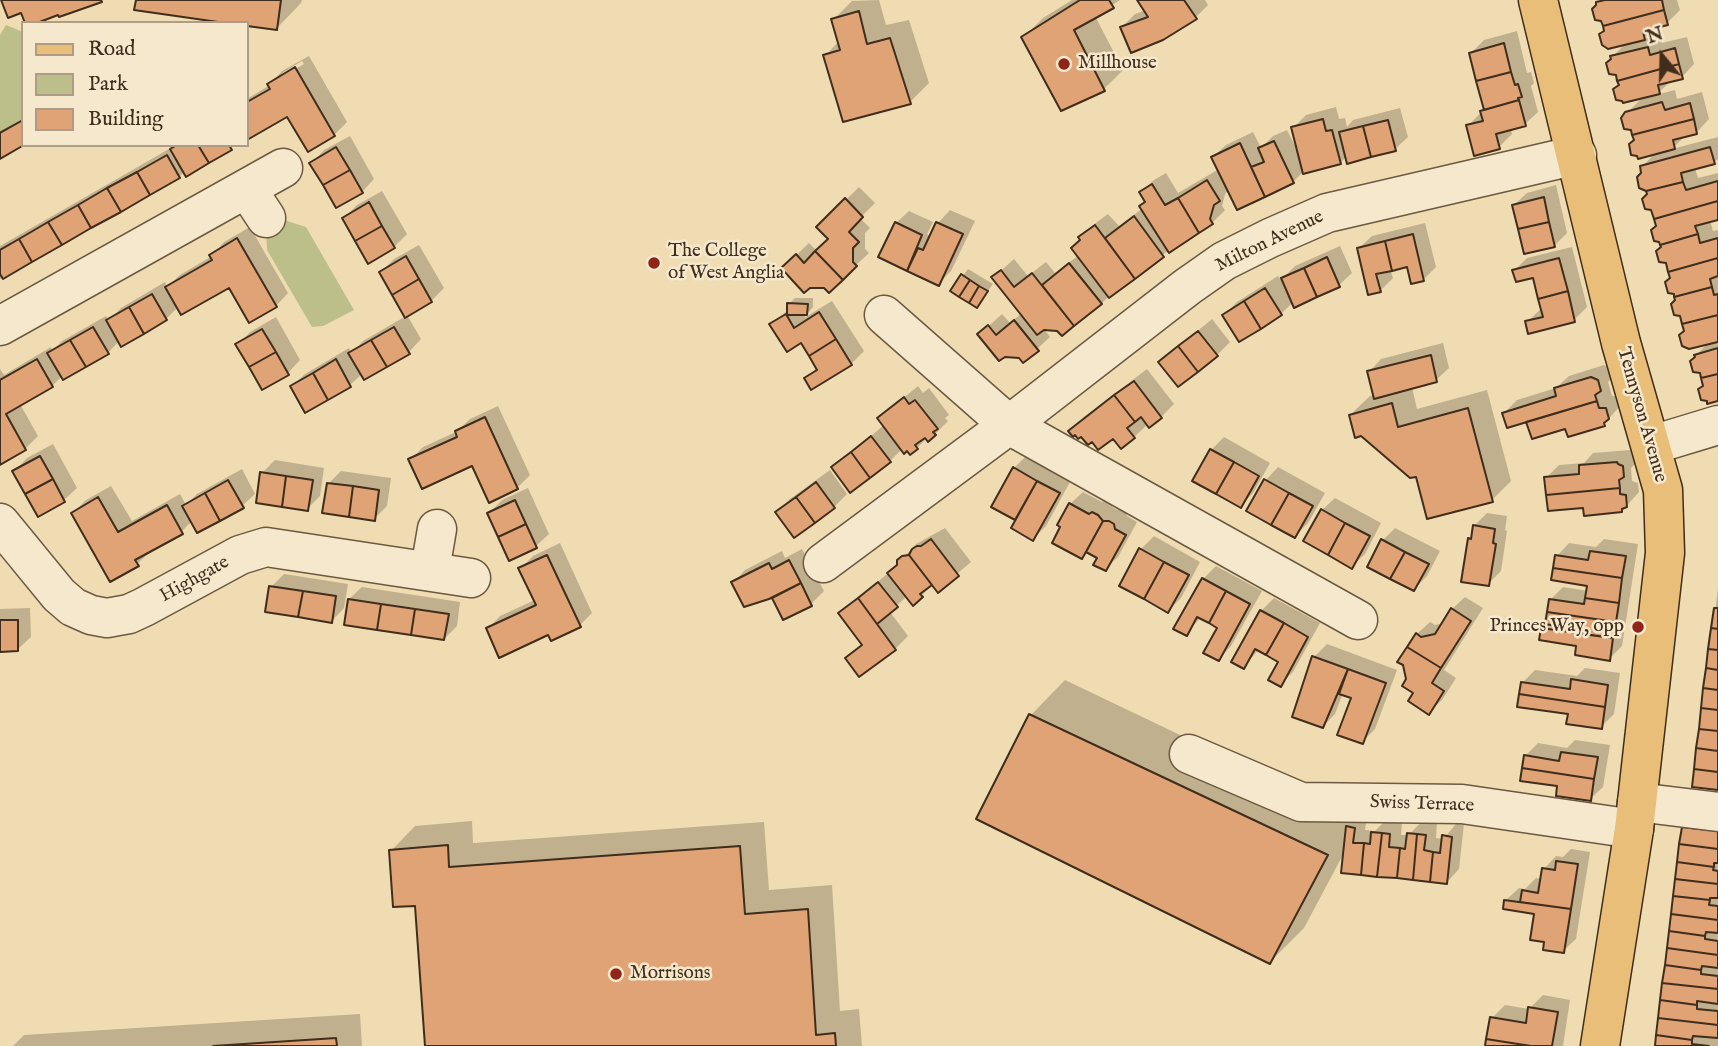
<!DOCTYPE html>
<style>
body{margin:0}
#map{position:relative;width:1718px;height:1046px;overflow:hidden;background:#f0dcb2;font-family:"IM FELL English",serif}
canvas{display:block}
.legend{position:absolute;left:21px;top:21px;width:228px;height:126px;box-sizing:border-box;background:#f5e8cd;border:2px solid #ad9d86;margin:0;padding:9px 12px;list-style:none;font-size:21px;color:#402d1b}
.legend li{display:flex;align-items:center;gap:14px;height:35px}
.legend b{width:35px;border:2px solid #ad9d86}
.north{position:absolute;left:1627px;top:21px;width:70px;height:70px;-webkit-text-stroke:5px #f5e8cd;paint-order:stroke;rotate:341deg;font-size:19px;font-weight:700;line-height:28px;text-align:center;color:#402d1b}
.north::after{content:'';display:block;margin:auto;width:24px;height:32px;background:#402d1b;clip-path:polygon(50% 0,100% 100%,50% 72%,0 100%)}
</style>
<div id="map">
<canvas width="1718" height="1046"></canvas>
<ul class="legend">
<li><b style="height:9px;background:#e8be79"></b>Road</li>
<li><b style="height:19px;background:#bcbf8a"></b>Park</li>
<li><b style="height:19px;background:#dfa376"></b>Building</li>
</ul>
<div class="north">N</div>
</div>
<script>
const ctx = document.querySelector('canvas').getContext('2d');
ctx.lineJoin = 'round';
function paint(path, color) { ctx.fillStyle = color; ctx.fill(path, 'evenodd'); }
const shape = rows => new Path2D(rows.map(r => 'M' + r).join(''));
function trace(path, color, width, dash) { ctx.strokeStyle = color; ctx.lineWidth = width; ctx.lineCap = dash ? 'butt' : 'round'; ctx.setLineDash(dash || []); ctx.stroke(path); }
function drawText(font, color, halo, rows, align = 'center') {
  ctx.font = font + ' "IM FELL English",serif'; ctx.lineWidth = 5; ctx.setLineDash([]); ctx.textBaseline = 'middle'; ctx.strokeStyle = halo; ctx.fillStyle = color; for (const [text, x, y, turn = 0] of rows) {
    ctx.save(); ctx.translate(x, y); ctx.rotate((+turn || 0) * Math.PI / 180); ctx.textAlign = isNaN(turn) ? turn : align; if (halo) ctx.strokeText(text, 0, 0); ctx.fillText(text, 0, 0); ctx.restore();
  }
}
const green = shape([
 [6,25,23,32,23,120,0,133,0,35],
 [281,219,306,227,354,310,323,326,312,327,267,250,266,228]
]);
const shadow = shape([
 [138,0,302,0,301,3,277,28,247,24],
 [879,0,886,25,909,20,929,83,910,102,825,56,839,41,833,20,852,1],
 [1072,0,1120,0,1095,16,1123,70,1104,89,1062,109,1023,38,1043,18],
 [1139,0,1205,0,1208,5,1195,18,1122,27,1135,14,1146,10],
 [1600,0,1677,0,1680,10,1667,23,1657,26,1643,39,1660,35,1662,43,1687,37,1694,64,1682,77,1672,80,1656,95,1675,90,1677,99,1702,92,1709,119,1697,132,1686,135,1672,149,1718,137,1718,159,1714,162,1695,168,1698,178,1718,173,1718,218,1710,220,1713,231,1718,230,1718,399,1704,385,1696,355,1709,342,1686,331,1648,195,1642,167,1656,152,1635,140,1627,113,1644,96,1620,85,1612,57,1626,43,1606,30,1597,3],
 [1517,31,1527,73,1531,72,1534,83,1531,86,1538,112,1525,124,1511,128,1512,134,1499,147,1468,126,1485,108,1471,53,1484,40],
 [309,56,347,122,334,135,288,114,247,138,247,99,270,85,282,71],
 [302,61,304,64,282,77,282,73],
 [1336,107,1339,119,1345,118,1347,127,1353,120,1400,108,1408,137,1395,149,1347,156,1340,163,1303,172,1293,182,1229,190,1225,194,1222,206,1225,210,1212,223,1169,250,1062,334,1058,330,1043,328,1050,337,1037,349,980,334,1002,314,1010,323,1022,313,994,277,1014,259,1028,276,1046,262,1055,273,1079,255,1082,239,1080,237,1093,225,1108,214,1119,226,1143,208,1146,201,1141,192,1154,180,1166,173,1178,193,1219,169,1213,157,1226,145,1253,132,1261,148,1273,136,1287,130,1297,150,1298,149,1293,128,1306,115],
 [23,119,23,144,0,157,0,131],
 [350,136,374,179,362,192,312,163,324,150],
 [176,145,234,145,185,171,179,177,0,279,0,246],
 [1556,185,1567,233,1555,245,1514,205,1527,193],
 [859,187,875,203,860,218,870,228,865,233,865,249,869,253,856,265,783,268,809,243,818,252,831,239,819,227],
 [382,191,407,234,394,247,344,218,357,205],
 [950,210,975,221,951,271,938,284,880,256,896,223,909,211,933,222,927,234,931,236,938,223],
 [1425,223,1436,267,1423,280,1408,265,1390,269,1393,278,1380,291,1359,248,1372,236],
 [250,227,288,293,276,306,229,285,178,307,166,319,119,341,108,353,62,376,52,386,20,404,38,436,25,449,0,463,0,369,4,375,51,347,52,351,62,341,106,316,109,320,121,308,165,282,167,287,180,275,212,256,224,242],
 [419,245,444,288,431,301,407,315,421,339,409,352,362,374,350,385,306,411,292,386,305,374,349,348,352,353,363,341,406,316,381,272,394,259],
 [1340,246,1352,273,1339,285,1295,306,1293,302,1281,314,1224,315,1237,302,1278,276,1281,280,1295,266],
 [1572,247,1587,307,1574,320,1527,322,1542,308,1534,276,1514,271,1527,258],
 [968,269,993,284,977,306,952,290],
 [795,298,813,298,813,307,804,318,832,301,864,351,851,364,807,378,818,367,802,341,772,324,789,309,789,304],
 [276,317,300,360,288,373,238,344,250,332],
 [1212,319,1230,342,1217,355,1160,362],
 [1443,343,1449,368,1436,380,1412,387,1417,409,1487,390,1511,481,1492,500,1417,475,1350,415,1370,396,1374,395,1369,372,1381,359],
 [1604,365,1610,368,1613,377,1608,382,1612,396,1618,396,1621,405,1604,424,1567,427,1504,413,1517,400,1556,388,1569,376],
 [1147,369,1174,404,1161,417,1149,426,1148,424,1134,437,1113,436,1092,440,1071,431,1083,418],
 [918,386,923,393,929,388,949,415,945,418,948,421,935,434,927,438,917,448,902,449,890,461,833,468,884,425,879,418],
 [498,406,530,475,517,488,473,463,410,460,423,447,456,432,470,419],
 [1224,437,1270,463,1253,493,1241,506,1194,480,1211,450],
 [53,444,77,488,64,500,39,514,15,471,27,458],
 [1630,450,1636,454,1636,463,1631,468,1632,481,1638,483,1639,492,1622,511,1585,506,1546,478,1559,465,1584,463,1593,453],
 [1027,455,1071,480,1046,526,1033,539,1017,520,993,506,1014,468],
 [275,460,324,468,320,496,307,509,262,473],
 [1278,467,1325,493,1308,523,1295,536,1266,480],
 [242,469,255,494,242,506,192,521,181,532,150,552,137,564,73,513,86,500,111,486,132,521,180,494,186,505,197,494],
 [830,470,847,494,834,507,795,535,777,512,790,499],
 [341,471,391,478,387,506,374,519,328,484],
 [528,488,549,534,536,546,510,559,489,513,502,500],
 [1083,492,1102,502,1106,500,1111,502,1112,507,1118,510,1122,509,1126,512,1127,516,1137,522,1118,557,1105,569,1099,558,1088,551,1082,557,1070,504],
 [1335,498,1381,523,1365,554,1352,566,1322,510],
 [1487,513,1507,516,1505,530,1507,531,1501,571,1488,584,1469,539,1473,535,1474,526],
 [945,528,971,562,938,590,934,584,913,603,907,596,890,612,908,636,895,649,847,658,863,644,840,613,892,570,916,544],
 [1395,528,1440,551,1427,576,1414,589,1383,540],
 [1154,536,1200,562,1181,598,1168,611,1121,585,1141,549],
 [1604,539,1638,544,1622,646,1609,659,1542,628,1547,624,1550,600,1563,587,1588,591,1589,584,1557,556,1569,543,1596,547],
 [560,543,592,613,579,626,549,633,488,629,500,616,535,600,520,569,533,556],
 [802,549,824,591,811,604,784,618,773,596,733,583,745,570,782,551,785,558],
 [1216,566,1262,591,1231,646,1219,659,1219,627,1201,617,1186,634,1203,579],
 [284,574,348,584,344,608,332,621,271,587],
 [362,587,460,602,457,626,444,639,349,599],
 [1718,588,1718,788,1694,785],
 [1465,597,1483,608,1444,670,1456,678,1442,700,1429,712,1408,679,1417,634,1430,622,1435,625,1444,623,1452,609],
 [1274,598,1320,623,1293,672,1280,685,1281,661,1259,649,1244,667,1261,611],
 [30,608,31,637,18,649,0,650,0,609],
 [1327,644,1397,670,1375,729,1362,742,1353,697,1343,693,1335,714,1323,726,1314,657],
 [1585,668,1620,673,1614,714,1601,727,1570,713,1523,682,1535,670,1577,676],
 [1065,680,1356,819,1367,815,1365,830,1375,831,1386,820,1402,822,1401,835,1409,835,1422,821,1437,823,1436,838,1443,839,1457,823,1464,824,1459,869,1447,882,1345,851,1304,928,1270,962,979,818,1031,715],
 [1575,740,1610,745,1603,787,1590,799,1559,785,1525,756,1538,743,1567,748],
 [1696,815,1718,818,1718,1046,1657,1046,1683,828],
 [472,821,473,843,764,822,769,890,832,885,840,1011,859,1009,862,1046,427,1046,417,904,391,851,415,826],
 [1571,849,1590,852,1576,939,1563,951,1546,940,1536,912,1506,900,1519,888,1525,889,1536,878,1542,879,1544,869,1556,856,1563,857],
 [1543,995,1570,1000,1563,1046,1487,1046,1492,1018,1505,1005,1529,1009],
 [360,1014,362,1046,13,1046,24,1035]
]);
const building = shape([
 [1,0,101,0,102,2,59,17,58,15,37,23,25,23,21,13,8,18,1,0],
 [136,0,281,0,277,30,247,26,247,23,225,23,134,10,136,0],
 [1080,0,1109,0,1114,8,1074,30,1105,91,1061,111,1021,37,1080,0],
 [1137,0,1184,0,1197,19,1163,40,1131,53,1120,27,1148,17,1137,0],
 [1605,0,1662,0,1664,10,1603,26,1601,21,1595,20,1592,9,1596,5,1596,2,1605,0],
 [1664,10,1668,25,1643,31,1645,40,1608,49,1602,45,1599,34,1604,31,1603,26,1664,10],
 [859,11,867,44,890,38,911,104,843,122,823,55,840,50,831,19,859,11],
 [1504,43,1511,72,1476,81,1469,53,1504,43],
 [1648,47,1650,55,1675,48,1679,64,1617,81,1616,75,1609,74,1606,63,1611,59,1610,56,1648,47],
 [1679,64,1683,79,1658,85,1660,94,1623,103,1622,101,1616,100,1613,89,1619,85,1617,81,1679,64],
 [295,67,335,136,308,152,287,117,247,140,247,102,270,89,267,84,295,67],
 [1511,72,1515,85,1518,84,1522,97,1518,98,1519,100,1484,110,1476,81,1511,72],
 [1519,100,1526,126,1496,134,1500,149,1474,156,1466,125,1483,121,1480,111,1519,100],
 [1662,102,1665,110,1690,103,1694,119,1632,135,1631,130,1624,129,1621,118,1625,112,1662,102],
 [1323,119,1326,131,1332,130,1341,164,1303,174,1291,127,1323,119],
 [1694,119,1697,134,1673,140,1675,149,1638,159,1637,156,1631,155,1629,144,1634,140,1632,135,1694,119],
 [23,120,24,145,0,159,0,133,23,120],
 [1388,120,1396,151,1371,157,1363,126,1388,120],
 [1363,126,1371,157,1347,164,1339,132,1363,126],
 [1274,141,1294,183,1265,197,1251,167,1264,162,1258,148,1274,141],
 [1240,143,1265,197,1237,210,1211,157,1240,143],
 [177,145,198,145,209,163,186,177,170,149,177,145],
 [198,145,229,145,232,150,209,163,198,145],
 [336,147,350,170,323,185,309,163,336,147],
 [1710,147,1715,164,1681,173,1683,182,1646,191,1639,188,1637,177,1641,173,1640,166,1710,147],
 [167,155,180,178,150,195,137,172,167,155],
 [350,170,363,193,336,208,323,185,350,170],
 [137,172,150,195,121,212,107,188,137,172],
 [1207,180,1220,201,1214,205,1210,219,1213,224,1199,233,1178,198,1207,180],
 [1718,181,1718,201,1654,219,1651,210,1645,209,1642,199,1647,194,1646,191,1683,182,1686,190,1718,181],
 [1152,184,1165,205,1178,198,1199,233,1169,253,1139,206,1145,202,1139,192,1152,184],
 [107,188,121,212,91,228,78,205,107,188],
 [1544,197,1549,222,1518,229,1512,205,1544,197],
 [845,198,863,217,849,232,859,242,853,248,853,262,857,266,843,280,815,251,828,239,816,227,845,198],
 [1718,201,1718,220,1695,226,1698,234,1660,245,1659,242,1654,241,1651,230,1656,226,1654,219,1718,201],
 [369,202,382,226,355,241,342,218,369,202],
 [78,205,91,228,62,245,48,222,78,205],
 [1134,216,1164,257,1135,279,1105,238,1134,216],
 [48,222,62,245,32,262,19,239,48,222],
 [895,222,922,235,907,271,878,257,895,222],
 [936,222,963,234,939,286,907,271,918,248,923,250,936,222],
 [1549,222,1555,247,1524,254,1518,229,1549,222],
 [1095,225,1135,279,1109,298,1071,248,1080,240,1078,237,1095,225],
 [382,226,395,248,368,264,355,241,382,226],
 [1413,234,1424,281,1411,284,1407,267,1392,271,1385,241,1413,234],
 [1698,234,1700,243,1718,238,1718,258,1668,272,1666,263,1659,262,1656,251,1661,247,1660,245,1698,234],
 [237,238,277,307,249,323,229,288,181,315,165,287,212,260,209,255,237,238],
 [19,239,32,262,3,279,0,274,0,250,19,239],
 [1385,241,1392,271,1376,274,1381,292,1368,295,1357,248,1385,241],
 [815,251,843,280,829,293,824,288,810,288,804,293,781,268,796,254,804,263,815,251],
 [406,256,419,279,392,295,379,272,406,256],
 [1327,257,1340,287,1317,297,1304,268,1327,257],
 [1559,258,1568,291,1538,299,1533,278,1516,282,1512,270,1559,258],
 [1718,258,1718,276,1710,279,1712,287,1674,297,1674,294,1668,293,1665,282,1670,278,1668,272,1718,258],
 [1069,263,1102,304,1074,326,1042,285,1069,263],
 [1304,268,1317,297,1294,308,1281,278,1304,268],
 [1001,270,1014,287,1032,273,1074,326,1062,336,1057,331,1044,330,1037,335,991,277,1001,270],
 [961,274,970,280,959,297,950,291,961,274],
 [419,279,432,302,405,318,392,295,419,279],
 [970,280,979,286,969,303,959,297,970,280],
 [979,286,988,291,977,308,969,303,979,286],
 [1712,287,1714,295,1718,294,1718,315,1682,324,1680,316,1674,315,1671,304,1675,300,1674,297,1712,287],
 [1265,288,1282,315,1261,329,1244,301,1265,288],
 [1568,291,1575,322,1528,334,1525,321,1543,317,1538,299,1568,291],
 [152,294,167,320,144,334,129,307,152,294],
 [1244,301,1261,329,1239,342,1222,315,1244,301],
 [787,303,808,304,807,315,787,315,787,303],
 [129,307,144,334,121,347,106,320,129,307],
 [819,312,836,339,809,356,801,343,787,352,769,324,786,314,794,328,819,312],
 [1718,315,1718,342,1689,349,1682,346,1679,335,1684,331,1682,324,1718,315],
 [1014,320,1039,351,1023,363,1019,358,1005,357,999,361,977,334,988,325,996,335,1014,320],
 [93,327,109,354,86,367,70,340,93,327],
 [394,327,410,354,387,367,371,340,394,327],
 [262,329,276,352,249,367,235,344,262,329],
 [1198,331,1218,356,1198,372,1178,346,1198,331],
 [836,339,852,365,811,390,804,378,817,370,809,356,836,339],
 [70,340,86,367,63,380,47,353,70,340],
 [371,340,387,367,364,380,348,353,371,340],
 [1178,346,1198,372,1178,387,1158,362,1178,346],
 [1718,348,1718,374,1701,378,1700,373,1693,372,1690,361,1695,357,1694,355,1718,348],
 [276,352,289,375,262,390,249,367,276,352],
 [1431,355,1437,382,1374,399,1367,371,1431,355],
 [37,359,53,387,6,414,26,450,0,465,0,380,37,359],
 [336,359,351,387,328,400,313,373,336,359],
 [313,373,328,400,305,413,290,386,313,373],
 [1718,374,1718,401,1707,404,1707,401,1701,400,1698,389,1703,386,1701,378,1718,374],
 [1591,377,1598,380,1601,391,1595,395,1597,401,1507,428,1502,413,1556,396,1554,388,1591,377],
 [1134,381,1162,418,1149,428,1141,417,1135,422,1114,395,1134,381],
 [1114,395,1135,422,1127,428,1135,438,1121,449,1113,439,1098,450,1092,442,1088,445,1081,437,1078,439,1075,435,1073,437,1068,431,1114,395],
 [904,397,909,404,915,400,938,429,933,432,936,435,928,442,925,438,915,445,918,449,910,455,907,451,904,454,877,418,904,397],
 [1597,401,1599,408,1606,408,1609,419,1604,423,1605,426,1568,437,1565,429,1532,439,1526,422,1597,401],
 [1392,403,1398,427,1468,408,1493,502,1427,519,1416,477,1410,478,1361,436,1355,438,1349,415,1392,403],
 [485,417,518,489,489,503,472,466,422,489,408,459,457,437,455,431,485,417],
 [871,436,891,462,870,478,851,452,871,436],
 [1210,449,1234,462,1216,494,1192,481,1210,449],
 [851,452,870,478,850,493,831,467,851,452],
 [40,456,53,479,25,494,12,471,40,456],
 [1234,462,1259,476,1241,508,1216,494,1234,462],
 [1617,462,1618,464,1623,466,1624,477,1619,480,1620,488,1546,495,1544,477,1579,474,1579,465,1617,462],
 [1013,467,1037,481,1015,520,991,507,1013,467],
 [260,472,286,476,282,507,256,503,260,472],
 [286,476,313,480,308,511,282,507,286,476],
 [53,479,65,502,38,517,25,494,53,479],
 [1264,479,1289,493,1271,525,1246,511,1264,479],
 [228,480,244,508,220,521,205,493,228,480],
 [1037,481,1060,493,1033,541,1011,528,1037,481],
 [816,482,835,508,815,523,796,497,816,482],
 [327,483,353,486,349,517,322,513,327,483],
 [353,486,379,490,375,521,349,517,353,486],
 [1620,488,1620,494,1626,495,1627,507,1622,509,1622,512,1584,516,1583,508,1548,511,1546,495,1620,488],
 [205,493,220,521,197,533,182,506,205,493],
 [1289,493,1313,506,1295,538,1271,525,1289,493],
 [98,497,118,532,167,505,183,534,135,560,139,566,110,582,71,513,98,497],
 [796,497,815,523,794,538,775,512,796,497],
 [515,500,526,524,498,537,487,513,515,500],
 [1069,503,1089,514,1092,512,1098,515,1103,521,1082,559,1052,543,1060,527,1057,525,1069,503],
 [1321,509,1345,523,1328,555,1303,541,1321,509],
 [1103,521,1109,521,1114,524,1115,529,1126,535,1106,571,1093,565,1097,558,1086,552,1103,521],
 [1345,523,1370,536,1352,569,1328,555,1345,523],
 [526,524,537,548,509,561,498,537,526,524],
 [1473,525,1495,529,1493,543,1496,544,1489,586,1461,582,1468,538,1471,539,1473,525],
 [931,539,959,576,938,593,909,555,912,549,917,546,921,546,931,539],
 [1381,539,1405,552,1390,579,1367,567,1381,539],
 [1139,548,1164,562,1144,599,1119,586,1139,548],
 [1590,551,1626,556,1622,578,1553,568,1555,555,1588,560,1590,551],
 [1405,552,1429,564,1414,591,1390,579,1405,552],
 [547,555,581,627,551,641,548,635,499,658,486,628,536,605,518,568,547,555],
 [909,555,932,585,920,594,923,597,913,606,887,573,897,565,897,560,902,556,909,555],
 [789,560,801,583,769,599,744,607,731,582,769,563,772,569,789,560],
 [1164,562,1189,575,1168,613,1144,599,1164,562],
 [1553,568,1622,578,1619,603,1585,598,1587,586,1551,580,1553,568],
 [1202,578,1226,591,1209,623,1197,617,1187,636,1173,629,1202,578],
 [878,582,898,607,877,624,858,598,878,582],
 [801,583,812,606,783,620,772,598,801,583],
 [269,586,303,591,298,617,265,612,269,586],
 [303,591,336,596,332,623,298,617,303,591],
 [1226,591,1250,604,1219,661,1203,653,1217,628,1209,623,1226,591],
 [858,598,896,650,859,677,845,658,862,645,838,613,858,598],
 [1585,598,1619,603,1616,622,1547,612,1549,599,1584,604,1585,598],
 [348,599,381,604,377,630,344,625,348,599],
 [381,604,415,609,411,635,377,630,381,604],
 [1451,608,1471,621,1441,668,1407,647,1416,633,1421,637,1435,634,1451,608],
 [1714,608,1718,608,1718,629,1711,628,1714,608],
 [415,609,449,614,444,640,411,635,415,609],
 [1260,610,1284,623,1266,655,1255,649,1244,669,1231,662,1260,610],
 [1547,612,1616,622,1613,638,1582,634,1582,630,1545,624,1547,612],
 [0,620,18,620,18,651,0,652,0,620],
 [1284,623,1308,637,1281,687,1268,680,1278,662,1266,655,1284,623],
 [1541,628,1613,638,1610,661,1575,655,1576,646,1539,640,1541,628],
 [1711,628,1718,629,1718,650,1708,649,1711,628],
 [1407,647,1441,668,1432,683,1444,691,1429,715,1408,701,1413,693,1402,686,1406,679,1403,665,1397,662,1407,647],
 [1708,649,1718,650,1718,670,1706,668,1708,649],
 [1312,656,1348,669,1323,728,1292,717,1312,656],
 [1706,668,1718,670,1718,690,1703,688,1706,668],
 [1348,669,1386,683,1363,744,1337,735,1351,698,1339,694,1348,669],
 [1571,679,1608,685,1605,707,1519,694,1521,682,1570,689,1571,679],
 [1703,688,1718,690,1718,710,1701,708,1703,688],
 [1519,694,1605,707,1602,729,1566,724,1568,714,1517,707,1519,694],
 [1701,708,1718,710,1718,731,1699,729,1701,708],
 [1029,714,1328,855,1270,964,976,819,1029,714],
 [1699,729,1718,731,1718,751,1696,748,1699,729],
 [1696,748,1718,751,1718,772,1694,769,1696,748],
 [1561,752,1598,757,1594,779,1522,768,1524,755,1559,761,1561,752],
 [1522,768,1594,779,1591,801,1556,796,1557,786,1520,781,1522,768],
 [1694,769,1718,772,1718,790,1692,787,1694,769],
 [1346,826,1355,828,1353,843,1364,843,1361,875,1341,873,1346,826],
 [1682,827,1718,831,1718,849,1679,844,1682,827],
 [1371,832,1382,833,1377,877,1361,875,1364,843,1370,844,1371,832],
 [1382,833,1390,834,1389,847,1400,848,1397,878,1377,877,1382,833],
 [1407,833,1417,834,1413,880,1397,878,1400,848,1405,849,1407,833],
 [1417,834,1426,835,1424,850,1433,852,1430,882,1413,880,1417,834],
 [1442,835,1452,837,1447,884,1430,882,1433,852,1440,853,1442,835],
 [1679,844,1718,849,1718,863,1714,863,1714,867,1677,862,1679,844],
 [448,845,449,867,740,846,745,914,808,909,816,1035,835,1033,836,1046,425,1046,415,906,393,907,389,850,448,845],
 [1556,861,1578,864,1571,909,1520,902,1522,890,1538,893,1542,868,1555,870,1556,861],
 [1677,862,1714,867,1713,870,1718,871,1718,884,1675,879,1677,862],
 [1675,879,1718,884,1718,898,1710,898,1710,900,1673,896,1675,879],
 [1673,896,1710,900,1709,905,1718,906,1718,920,1671,914,1673,896],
 [1504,900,1571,909,1564,953,1543,950,1544,942,1530,940,1534,914,1503,909,1504,900],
 [1671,914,1718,920,1718,933,1706,932,1705,936,1669,931,1671,914],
 [1669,931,1705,936,1705,939,1718,941,1718,955,1667,948,1669,931],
 [1667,948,1718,955,1718,968,1702,966,1701,970,1665,965,1667,948],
 [1665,965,1701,970,1701,974,1718,976,1718,989,1662,983,1665,965],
 [1662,983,1718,989,1718,1004,1697,1001,1697,1005,1660,1000,1662,983],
 [1660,1000,1697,1005,1697,1009,1718,1011,1718,1025,1658,1018,1660,1000],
 [1528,1007,1558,1012,1552,1046,1531,1046,1486,1039,1490,1017,1526,1023,1528,1007],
 [1658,1018,1718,1025,1718,1038,1693,1036,1692,1040,1656,1035,1658,1018],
 [1656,1035,1692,1040,1692,1044,1709,1046,1655,1046,1656,1035],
 [336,1038,337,1046,213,1046,336,1038],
 [1486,1039,1531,1046,1485,1046,1486,1039]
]);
const minor = shape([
 [247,189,266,218],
 [884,315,1009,425,1358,620],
 [0,326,283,168],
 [1652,445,1718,425],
 [0,523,59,595,73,607,91,615,107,618,129,614,144,607,240,555,266,547,471,578],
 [823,563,1009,425,1187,287,1224,261,1270,238,1327,213,1577,155],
 [430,570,437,529],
 [1189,754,1301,802,1462,804,1634,829],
 [1637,802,1718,812]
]);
const major = shape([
 [1538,0,1621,343,1663,490,1665,553,1634,829,1600,1046]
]);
const markers = [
 [1064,64,7,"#8f2418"],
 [654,263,7,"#8f2418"],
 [1638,627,7,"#8f2418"],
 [616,974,7,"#8f2418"]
];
const poiNames = [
 ["Millhouse",1078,64],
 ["The College",668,252],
 ["of West Anglia",668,274],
 ["Princes Way, opp",1624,627,"right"],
 ["Morrisons",630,974]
];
const streetNames = [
 ["Milton Avenue",1270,242,-26],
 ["Tennyson Avenue",1641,415,74],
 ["Highgate",195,580,-29],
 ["Swiss Terrace",1422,805,2]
];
paint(green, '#bcbf8a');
paint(shadow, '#0003');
paint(building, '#dfa376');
trace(building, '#402d1b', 2);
trace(minor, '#6c5941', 41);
trace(major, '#402d1b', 41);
trace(minor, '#f5e8cd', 38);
trace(major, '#e8be79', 38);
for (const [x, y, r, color] of markers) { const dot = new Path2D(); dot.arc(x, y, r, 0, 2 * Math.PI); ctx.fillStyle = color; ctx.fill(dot); trace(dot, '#f5e8cd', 2.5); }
drawText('19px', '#402d1b', '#f5e8cd', poiNames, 'left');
drawText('19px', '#402d1b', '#f5e8cd', streetNames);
</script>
